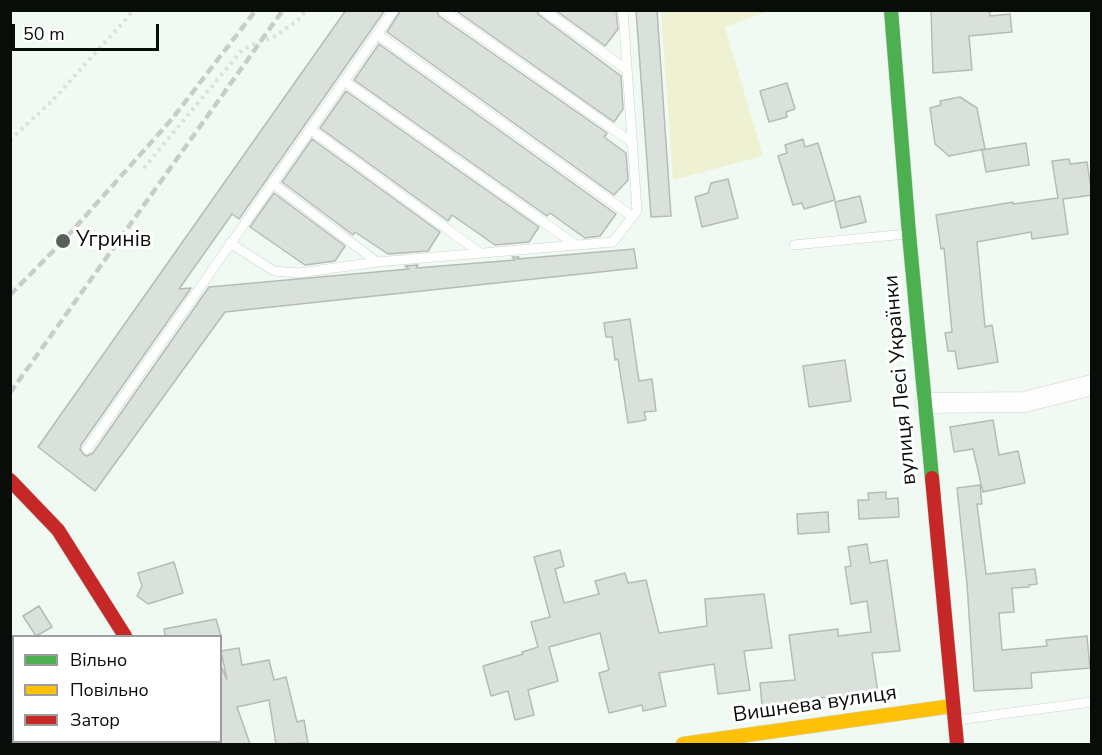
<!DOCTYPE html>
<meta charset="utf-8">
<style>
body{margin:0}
#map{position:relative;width:1102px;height:755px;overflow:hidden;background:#f0faf3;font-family:"Nunito Sans",sans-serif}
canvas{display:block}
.frame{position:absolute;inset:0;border:12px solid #080d09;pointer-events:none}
.legend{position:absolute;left:12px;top:635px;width:210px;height:108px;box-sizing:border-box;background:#fff;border:2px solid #9c9e9d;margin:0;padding:8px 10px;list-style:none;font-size:18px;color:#080d09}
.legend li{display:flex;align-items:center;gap:12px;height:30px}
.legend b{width:30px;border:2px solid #9c9e9d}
.scale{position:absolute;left:12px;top:24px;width:147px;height:27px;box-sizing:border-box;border:3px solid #080d09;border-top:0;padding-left:8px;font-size:18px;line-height:21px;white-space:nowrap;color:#080d09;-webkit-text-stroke:4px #fff;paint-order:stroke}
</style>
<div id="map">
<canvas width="1102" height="755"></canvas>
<div class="frame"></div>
<ul class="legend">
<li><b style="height:8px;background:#4caf50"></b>Вільно</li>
<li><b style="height:8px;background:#ffc107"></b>Повільно</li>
<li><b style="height:8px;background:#c62828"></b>Затор</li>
</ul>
<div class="scale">50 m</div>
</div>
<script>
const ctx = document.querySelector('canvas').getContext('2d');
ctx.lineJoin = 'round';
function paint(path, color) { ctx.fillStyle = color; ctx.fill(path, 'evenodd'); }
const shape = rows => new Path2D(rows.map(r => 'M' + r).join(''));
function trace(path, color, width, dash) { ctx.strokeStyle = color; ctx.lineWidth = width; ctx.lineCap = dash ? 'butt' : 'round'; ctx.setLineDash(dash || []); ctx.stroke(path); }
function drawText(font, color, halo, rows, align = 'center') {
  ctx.font = font + ' "Nunito Sans",sans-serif'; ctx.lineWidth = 6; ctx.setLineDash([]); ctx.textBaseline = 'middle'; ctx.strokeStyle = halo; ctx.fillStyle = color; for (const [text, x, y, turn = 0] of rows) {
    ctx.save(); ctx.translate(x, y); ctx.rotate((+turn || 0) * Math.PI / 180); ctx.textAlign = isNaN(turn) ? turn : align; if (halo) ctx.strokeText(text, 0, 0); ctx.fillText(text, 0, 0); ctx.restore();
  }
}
const green = shape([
 [661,11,769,11,725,27,763,156,673,180]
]);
const building = shape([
 [346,10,385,10,239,219,232,214,179,289,191,288,81,445,80,449,83,454,87,456,93,453,209,287,409,269,405,266,418,265,416,268,515,260,512,257,519,257,517,259,634,249,637,268,225,312,95,491,38,447,346,10],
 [401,10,436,10,439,16,607,133,604,137,626,153,628,180,614,195,387,32,401,10],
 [455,10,536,10,539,15,621,76,623,109,614,122,455,10],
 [555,10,616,10,618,29,605,46,555,10],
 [636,10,657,10,671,216,651,217,636,10],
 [931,10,990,10,990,16,1010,14,1012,32,969,36,972,70,933,73,931,10],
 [379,44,616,214,600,236,585,238,550,213,547,216,354,80,379,44],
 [787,83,795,109,786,112,787,117,769,122,760,91,787,83],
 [346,91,539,227,529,242,495,245,452,215,448,221,320,128,346,91],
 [960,97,977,108,985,149,949,156,935,144,930,108,941,105,940,101,960,97],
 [312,139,440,232,428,251,388,254,355,232,353,235,282,182,312,139],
 [803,139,805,147,818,143,835,200,804,209,802,203,793,205,778,156,787,153,785,145,803,139],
 [1026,143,1029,165,986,172,982,150,1026,143],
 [1069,159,1070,164,1087,162,1092,195,1063,199,1068,234,1032,239,1031,232,977,242,985,327,992,325,998,362,958,369,955,351,948,351,945,333,952,332,944,248,941,249,936,215,1013,202,1013,204,1058,198,1052,161,1069,159],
 [728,179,738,218,702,227,695,197,708,193,711,183,728,179],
 [274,193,345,246,335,261,305,265,250,227,274,193],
 [860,196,866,222,841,228,835,202,860,196],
 [630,319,639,381,652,379,656,411,644,412,646,420,628,423,618,359,615,360,612,337,606,337,604,323,630,319],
 [845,360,851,401,809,407,803,366,845,360],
 [993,420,999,455,1018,451,1025,483,983,492,973,449,954,452,950,427,993,420],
 [980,485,982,504,977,504,986,574,1035,569,1037,584,1029,585,1029,587,1012,588,1014,612,999,613,1002,650,1047,646,1046,640,1087,636,1090,668,1031,673,1032,688,974,691,967,584,957,488,980,485],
 [886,492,886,499,898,498,899,517,859,519,858,500,869,500,868,493,886,492],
 [828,512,829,532,798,534,797,514,828,512],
 [867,544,870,563,887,560,900,651,872,653,879,699,856,702,854,694,762,705,760,683,795,680,789,635,838,629,838,636,871,632,867,601,851,604,845,567,851,566,848,547,867,544],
 [560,550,564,566,555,569,564,603,599,594,595,581,625,573,628,583,646,580,659,633,707,626,705,599,764,594,772,648,744,651,750,690,718,694,714,664,659,673,666,706,643,711,642,705,609,713,599,673,609,670,600,633,549,647,558,681,528,690,534,715,515,720,508,691,491,696,483,666,523,654,522,652,538,647,531,622,550,617,534,557,560,550],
 [174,562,183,593,148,604,137,596,142,586,138,573,174,562],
 [39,606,52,627,36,636,23,616,39,606],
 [216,619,221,636,165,636,164,629,216,619],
 [239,648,242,665,269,660,274,680,286,677,297,722,304,720,308,743,276,744,269,700,237,707,250,744,220,744,220,669,222,668,227,680,221,651,239,648]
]);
const path = shape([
 [10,140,53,100,134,10],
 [144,168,242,50,262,40,271,39,298,20,306,10]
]);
const lane = shape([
 [443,10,633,143],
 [543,10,627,70],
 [377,34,633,217],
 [344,81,576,245],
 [310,129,480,253],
 [272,183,377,262],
 [230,243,274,271,299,273,377,262,613,242,637,211,623,10],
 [794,245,906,234],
 [87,449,394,10],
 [957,720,1092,702]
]);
const street = shape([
 [925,403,1024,402,1092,385]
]);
const fast = shape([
 [891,10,909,234,932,478]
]);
const slow = shape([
 [168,742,169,744],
 [683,744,952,706]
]);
const jam = shape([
 [932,478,957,744],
 [10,480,58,530,125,636]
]);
const rail = shape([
 [10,295,63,241,172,119,256,10],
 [10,393,283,10]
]);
const markers = [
 [63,241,8,"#59605b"]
];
const poiNames = [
 ["Угринів",76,241]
];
const streetNames = [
 ["вулиця Лесі Українки",901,380,-95],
 ["Вишнева вулиця",815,705,-8]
];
paint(green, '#eff1d3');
paint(building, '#dae1da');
trace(building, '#b5bbb5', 1.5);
trace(lane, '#ccd4ce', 10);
trace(street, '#ccd4ce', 21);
trace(fast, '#ccd4ce', 15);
trace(slow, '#ccd4ce', 15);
trace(jam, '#ccd4ce', 15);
trace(path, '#dcdfdd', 4, [3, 4.5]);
trace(lane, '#fdfefd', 9);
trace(street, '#fdfefd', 20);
trace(fast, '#4caf50', 14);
trace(slow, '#ffc107', 14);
trace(jam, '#c62828', 14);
trace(rail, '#c9ccca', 4.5, [9, 4.5]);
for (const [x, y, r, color] of markers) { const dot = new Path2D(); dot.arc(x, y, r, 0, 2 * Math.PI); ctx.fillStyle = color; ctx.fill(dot); trace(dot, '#fff', 2); }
drawText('21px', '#080d09', '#fff', poiNames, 'left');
drawText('21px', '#080d09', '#fff', streetNames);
</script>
